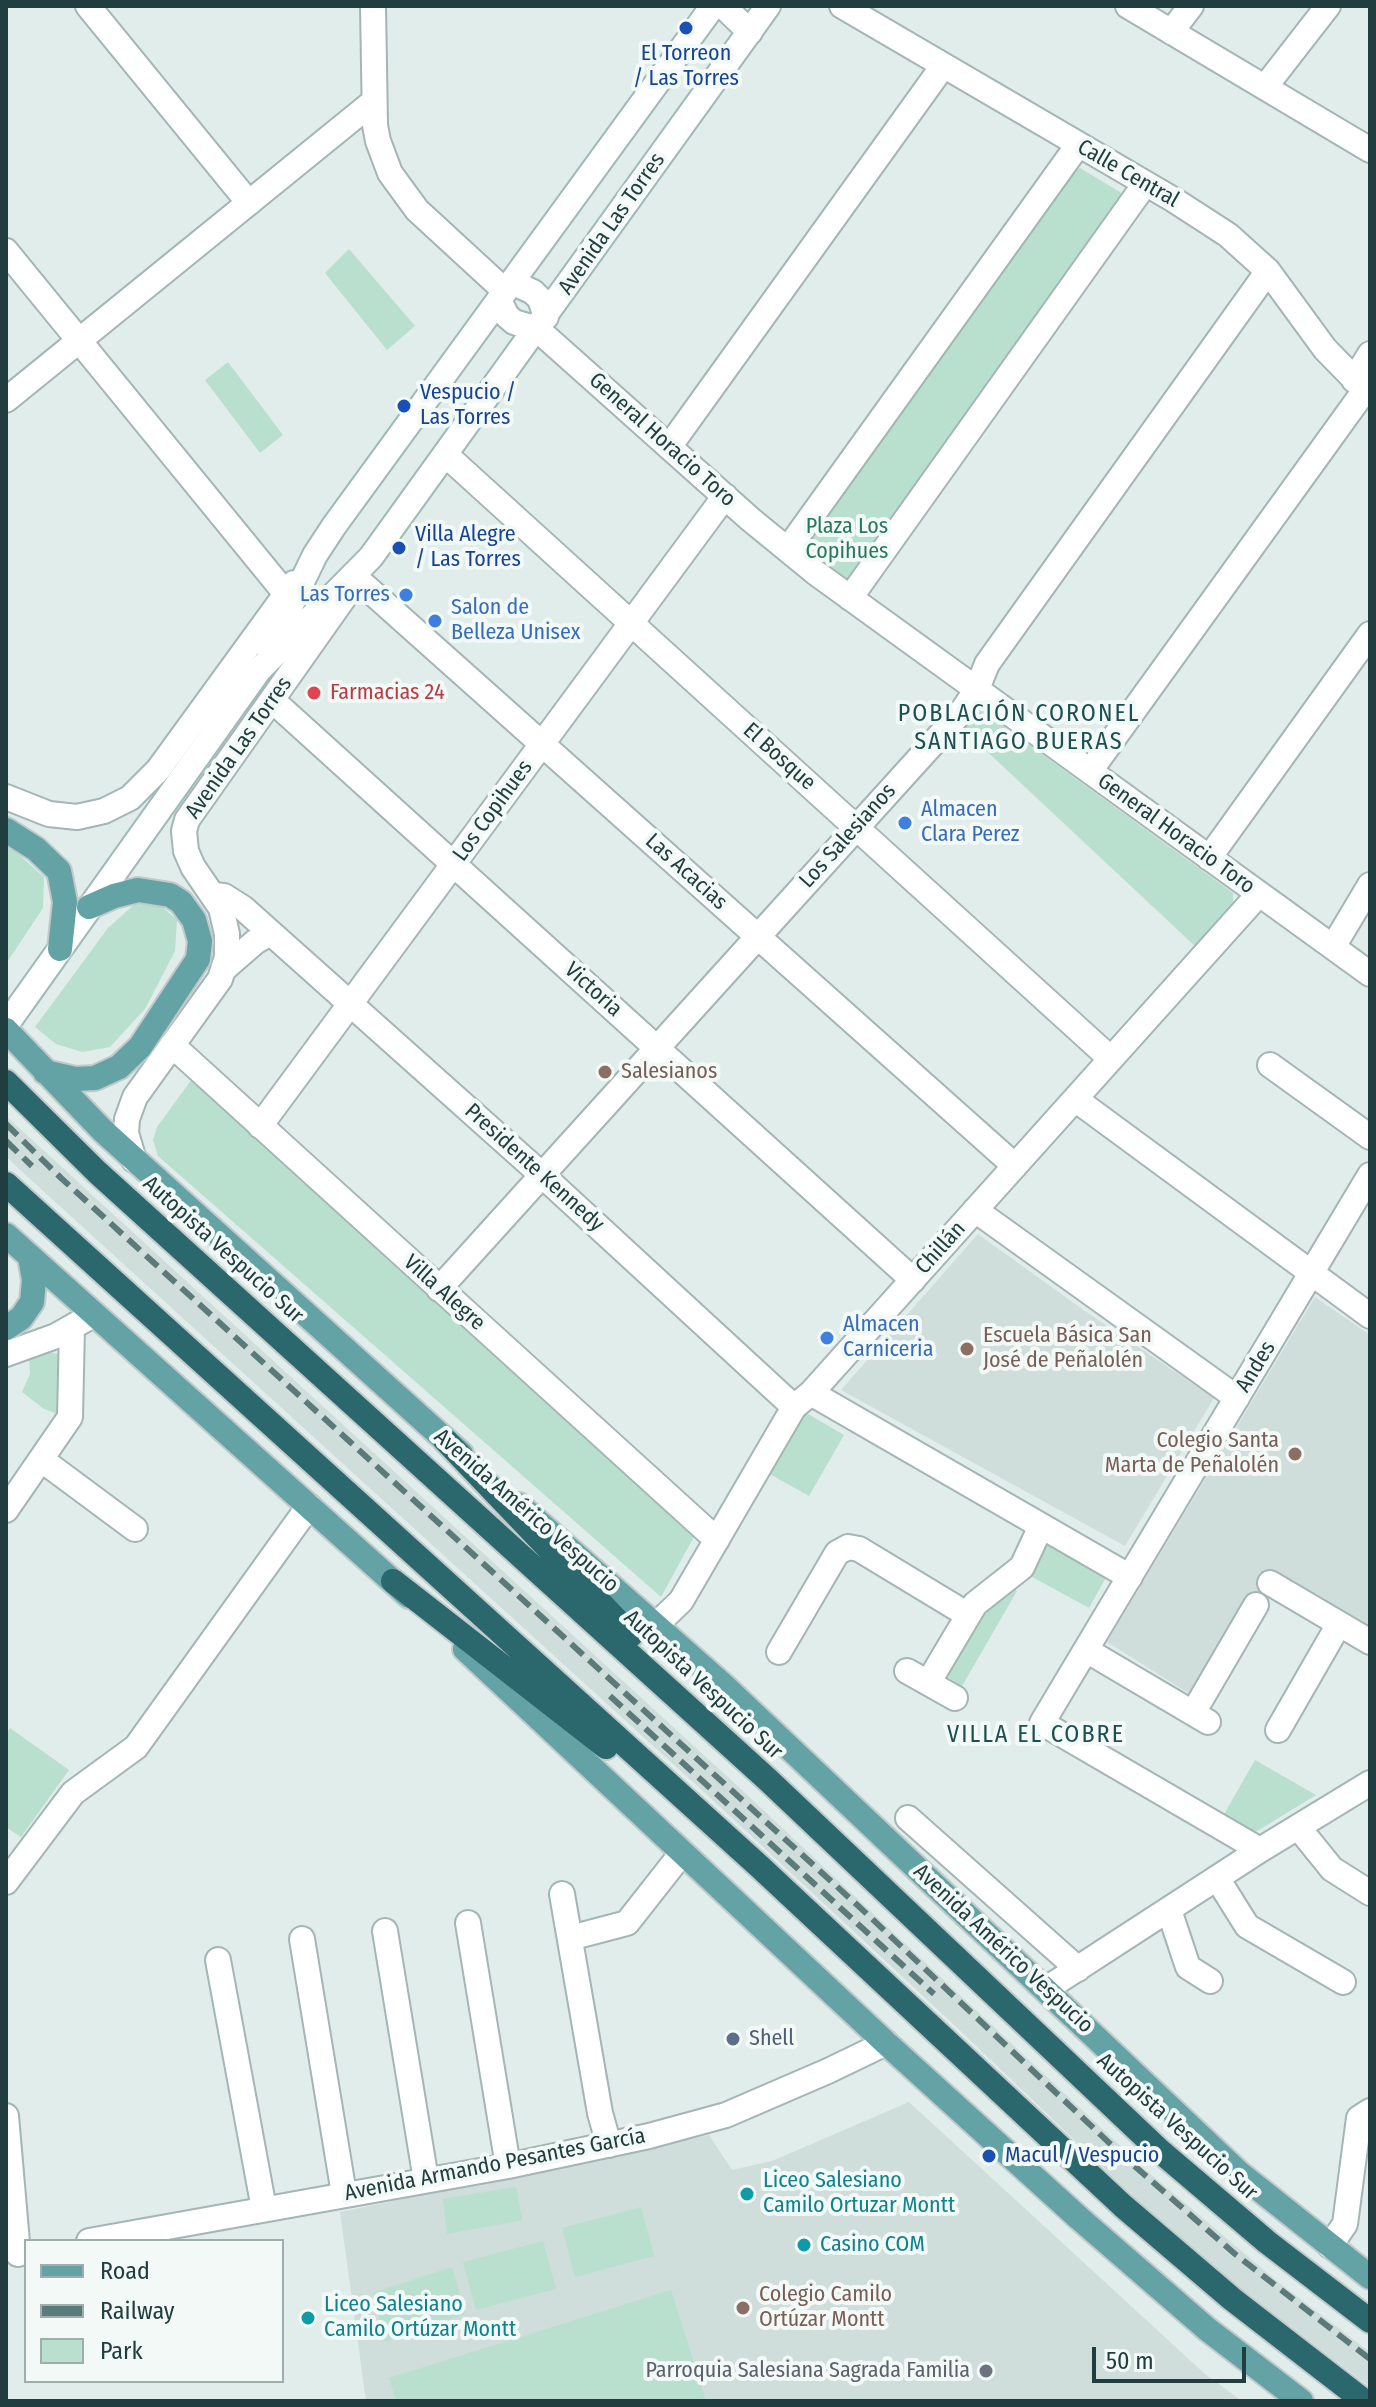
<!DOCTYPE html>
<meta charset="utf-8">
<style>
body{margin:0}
#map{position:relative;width:1376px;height:2407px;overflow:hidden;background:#e1edeb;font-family:"Fira Sans Condensed",sans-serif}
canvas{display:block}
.frame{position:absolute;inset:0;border:8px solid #203e3f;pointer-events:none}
.legend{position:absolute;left:24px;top:2239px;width:260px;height:144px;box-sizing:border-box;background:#f2f9f7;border:2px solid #9eaead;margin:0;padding:10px 14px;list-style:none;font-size:24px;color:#203e3f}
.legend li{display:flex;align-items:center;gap:16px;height:40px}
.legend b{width:40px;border:2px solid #9eaead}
.scale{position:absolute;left:1092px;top:2347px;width:154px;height:36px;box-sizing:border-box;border:4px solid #203e3f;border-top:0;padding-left:10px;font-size:24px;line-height:28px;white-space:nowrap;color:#203e3f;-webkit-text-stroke:6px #f2f9f7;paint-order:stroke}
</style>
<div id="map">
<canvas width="1376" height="2407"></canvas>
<div class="frame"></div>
<ul class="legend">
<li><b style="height:10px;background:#63a3a5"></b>Road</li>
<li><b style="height:10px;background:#5b7a7a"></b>Railway</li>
<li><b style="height:22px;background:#b9dfce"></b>Park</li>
</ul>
<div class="scale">50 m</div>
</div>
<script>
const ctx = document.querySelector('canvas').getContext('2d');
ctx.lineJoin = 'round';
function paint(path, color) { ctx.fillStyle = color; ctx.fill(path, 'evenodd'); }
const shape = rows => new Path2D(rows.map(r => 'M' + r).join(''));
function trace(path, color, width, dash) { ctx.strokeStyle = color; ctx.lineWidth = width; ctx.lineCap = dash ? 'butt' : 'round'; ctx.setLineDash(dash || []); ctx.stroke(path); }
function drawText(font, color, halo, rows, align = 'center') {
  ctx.font = font + ' "Fira Sans Condensed",sans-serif'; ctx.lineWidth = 8; ctx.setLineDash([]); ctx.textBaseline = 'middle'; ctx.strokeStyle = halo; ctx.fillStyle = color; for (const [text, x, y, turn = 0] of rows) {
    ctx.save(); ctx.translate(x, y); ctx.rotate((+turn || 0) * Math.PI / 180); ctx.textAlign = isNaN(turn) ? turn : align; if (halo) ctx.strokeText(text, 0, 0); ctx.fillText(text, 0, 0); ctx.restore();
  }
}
const built = shape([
 [6,1116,743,1791,1147,2171,1278,2282,1370,2352,1370,2387,1244,2291,1134,2197,951,2022,716,1803,19,1169,6,1156],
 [978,1234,1082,1309,1214,1398,1125,1546,841,1390],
 [1315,1297,1370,1335,1370,1635,1269,1573,1193,1696,1107,1642],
 [909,2102,1205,2374,1242,2401,366,2401,340,2212,709,2135,732,2170,772,2161]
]);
const green = shape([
 [1080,168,1128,197,855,584,811,553,809,539,1072,174],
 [349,249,415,326,387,350,325,273],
 [228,362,283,435,260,453,205,380],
 [981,710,1233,893,1233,912,1197,948,963,729],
 [6,843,44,877,43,908,6,964],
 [136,903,158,903,177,920,175,951,145,1009,110,1047,82,1052,56,1044,35,1027,108,928],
 [192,1079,695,1535,661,1597,158,1156,153,1140,157,1127],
 [44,1352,59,1354,65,1363,61,1412,55,1413,44,1409,22,1392,30,1374,29,1359],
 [803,1411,844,1435,809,1496,768,1473],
 [1046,1537,1109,1572,1089,1608,1025,1573],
 [1009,1586,1017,1591,962,1686,942,1674,980,1609],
 [10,1728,69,1770,21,1837,6,1827,6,1734],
 [1255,1760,1316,1795,1254,1833,1223,1816],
 [516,2187,522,2220,447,2234,443,2199],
 [641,2207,654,2256,575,2277,562,2228],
 [543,2241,556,2289,476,2310,463,2262],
 [452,2267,465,2314,385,2342,373,2293],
 [671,2290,706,2401,396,2401,389,2378]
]);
const minor = shape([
 [88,6,249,203],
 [373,6,375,125,378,141,390,173,417,210,505,291],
 [723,6,750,32],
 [842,6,1174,200,1228,235,1268,271,1325,349,1370,395],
 [1128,6,1370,150],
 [1171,32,1191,6],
 [1265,87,1328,6],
 [6,251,286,594],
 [537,329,750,519,816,573,1370,974],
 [1354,380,1370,354],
 [6,400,373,102],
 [669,447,943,66],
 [446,455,1111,1059],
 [788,549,1078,145],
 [357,579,1015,1166],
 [850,598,1145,184],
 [272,700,913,1280],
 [1090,771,1365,390],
 [1209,858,1370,634],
 [214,895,224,896,243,908,542,1175,794,1407],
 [1333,947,1370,885],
 [224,969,255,942,270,933],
 [172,1045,717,1540],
 [1270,1065,1370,1137],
 [1075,1099,1370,1316],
 [260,1126,725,496],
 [975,1210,1237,1398],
 [439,1289,963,710,977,689,987,664,1268,271],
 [811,1393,1130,1577],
 [42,1460,135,1529],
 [6,1510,70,1417,72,1328],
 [1270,1583,1370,1642],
 [657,1624,681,1601,794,1407,811,1393,1259,894],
 [1086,1650,1208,1722],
 [779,1652,837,1553,848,1547,859,1549,968,1615],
 [907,1671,955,1698],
 [928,1683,975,1604,1022,1567,1041,1526],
 [1193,1713,1256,1605],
 [1278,1730,1339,1624],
 [908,1818,1078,1969],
 [1298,1827,1332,1869,1370,1893],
 [1260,1850,1042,1723,1370,1175],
 [1217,1878,1247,1926,1343,1982],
 [6,1882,73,1793,136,1747,309,1506],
 [562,1894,600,2113,609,2145],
 [1169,1910,1188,1967,1210,1981],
 [468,1923,508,2166],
 [385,1931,426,2180],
 [570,1938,627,1923,682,1853],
 [302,1939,344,2194],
 [218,1960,264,2209],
 [1046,1989,1260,1850,1370,1783],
 [6,2116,18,2254],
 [89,2241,508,2166,649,2136,726,2115,828,2071,886,2043],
 [1330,2246,1345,2224,1359,2118,1370,2111]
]);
const tertiary = shape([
 [6,797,49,814,77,817,104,811,130,798,158,770,294,583],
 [134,1160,126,1133,127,1119,135,1097,220,979,227,957,227,934,221,908,193,867,186,851,184,831,187,820,355,582],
 [6,1354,56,1336,93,1315]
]);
const secondary = shape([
 [510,285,518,285,533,292,540,299,546,317],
 [499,300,507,316,514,322,537,329],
 [269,650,315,555,334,526,713,6],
 [6,1025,259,670,371,557,768,6]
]);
const primary = shape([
 [6,830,36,849,59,871,65,902,60,949],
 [6,1030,102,1130,461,1454],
 [45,1072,75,1079,95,1078,119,1067,140,1047,198,959,200,941,194,920,181,902,170,895,138,890,114,896,89,907],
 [6,1235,409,1596],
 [6,1328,21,1318,32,1302,34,1280,30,1257],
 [519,1505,723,1685,1239,2173,1370,2277],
 [465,1649,886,2043,1080,2219,1207,2329,1301,2401]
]);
const motorway = shape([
 [6,1082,97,1172,767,1779,1160,2151,1267,2242,1370,2321],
 [6,1184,760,1867,1123,2206,1232,2299,1364,2401],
 [445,1440,631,1635],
 [393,1581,606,1747]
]);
const rail = shape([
 [6,1124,61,1178,867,1914,1122,2155,1235,2254,1370,2359],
 [6,1141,32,1166],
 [610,1696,934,1994]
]);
const markers = [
 [686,28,8,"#1a4fb4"],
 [404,406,8,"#1a4fb4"],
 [399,548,8,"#1a4fb4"],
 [406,595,8,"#3f7fe0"],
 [435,621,8,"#3f7fe0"],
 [314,693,8,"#e0444e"],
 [905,823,8,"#3f7fe0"],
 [605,1072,8,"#8d6e63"],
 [827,1338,8,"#3f7fe0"],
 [967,1349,8,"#8d6e63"],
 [1295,1454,8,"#8d6e63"],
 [733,2039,8,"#5c6f8a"],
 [989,2156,8,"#1a4fb4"],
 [747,2194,8,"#0f9aa8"],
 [804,2245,8,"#0f9aa8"],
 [743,2308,8,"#8d6e63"],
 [308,2318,8,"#0f9aa8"],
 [986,2371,8,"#6b7280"]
];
const transitNames = [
 ["El Torreon",686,54,"center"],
 ["/ Las Torres",686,79,"center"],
 ["Vespucio /",420,393],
 ["Las Torres",420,418],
 ["Villa Alegre",415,535],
 ["/ Las Torres",415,560],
 ["Macul / Vespucio",1005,2156]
];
const streetNames = [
 ["Calle Central",1128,174,30],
 ["Avenida Las Torres",612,224,-55],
 ["General Horacio Toro",662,440,42],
 ["Avenida Las Torres",239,748,-55],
 ["El Bosque",779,757,42],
 ["Los Copihues",493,811,-54],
 ["General Horacio Toro",1176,834,36],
 ["Los Salesianos",848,836,-48],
 ["Las Acacias",686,872,42],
 ["Victoria",593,990,42],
 ["Presidente Kennedy",534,1168,42],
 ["Chillán",941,1248,-48],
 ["Autopista Vespucio Sur",223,1250,42],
 ["Villa Alegre",444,1293,42],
 ["Andes",1256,1367,-59],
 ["Avenida Américo Vespucio",526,1511,41],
 ["Autopista Vespucio Sur",703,1685,43],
 ["Avenida Américo Vespucio",1003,1949,43],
 ["Autopista Vespucio Sur",1177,2127,42],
 ["Avenida Armando Pesantes García",495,2165,-11]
];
const parkNames = [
 ["Plaza Los",847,527],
 ["Copihues",847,552]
];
const shopNames = [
 ["Las Torres",390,595,"right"],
 ["Salon de",451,608],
 ["Belleza Unisex",451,633],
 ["Almacen",921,810],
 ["Clara Perez",921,835],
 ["Almacen",843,1325],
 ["Carniceria",843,1350]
];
const healthNames = [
 ["Farmacias 24",330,693]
];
const educationNames = [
 ["Salesianos",621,1072],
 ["Escuela Básica San",983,1336],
 ["José de Peñalolén",983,1361],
 ["Colegio Santa",1279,1441,"right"],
 ["Marta de Peñalolén",1279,1466,"right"],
 ["Colegio Camilo",759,2295],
 ["Ortúzar Montt",759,2320]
];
const serviceNames = [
 ["Shell",749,2039]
];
const cultureNames = [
 ["Liceo Salesiano",763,2181],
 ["Camilo Ortuzar Montt",763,2206],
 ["Casino COM",820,2245],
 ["Liceo Salesiano",324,2305],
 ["Camilo Ortúzar Montt",324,2330]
];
const worshipNames = [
 ["Parroquia Salesiana Sagrada Familia",970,2371]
];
const neighbourhoodNames = [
 ["POBLACIÓN CORONEL",1019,714],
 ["SANTIAGO BUERAS",1019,742],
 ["VILLA EL COBRE",1036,1735]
];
paint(built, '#cfdddb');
paint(green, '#b9dfce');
trace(minor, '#a3b5b4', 28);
trace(tertiary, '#a3b5b4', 28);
trace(secondary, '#9fb9b7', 28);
trace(primary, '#c1c9c9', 28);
trace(motorway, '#c1c9c9', 28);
trace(minor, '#fff', 24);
trace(tertiary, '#fff', 24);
trace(secondary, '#fff', 24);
trace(primary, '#63a3a5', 24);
trace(motorway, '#2a686d', 24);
trace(rail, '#5b7a7a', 6, [16, 8]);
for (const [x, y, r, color] of markers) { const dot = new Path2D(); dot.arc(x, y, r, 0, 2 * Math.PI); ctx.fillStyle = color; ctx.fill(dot); trace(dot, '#f2f9f7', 3); }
drawText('22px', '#164399', '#f2f9f7', transitNames, 'left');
drawText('22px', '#203e3f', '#f2f9f7', streetNames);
drawText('22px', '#28785e', '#f2f9f7', parkNames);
drawText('22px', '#366cbe', '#f2f9f7', shopNames, 'left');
drawText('22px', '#be3a42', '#f2f9f7', healthNames, 'left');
drawText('22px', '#785e54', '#f2f9f7', educationNames, 'left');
drawText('22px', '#4e5e75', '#f2f9f7', serviceNames, 'left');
drawText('22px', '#0d838f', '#f2f9f7', cultureNames, 'left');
drawText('22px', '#5b616d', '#f2f9f7', worshipNames, 'right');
ctx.letterSpacing = '2px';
drawText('24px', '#1b5052', '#f2f9f7', neighbourhoodNames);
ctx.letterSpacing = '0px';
</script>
